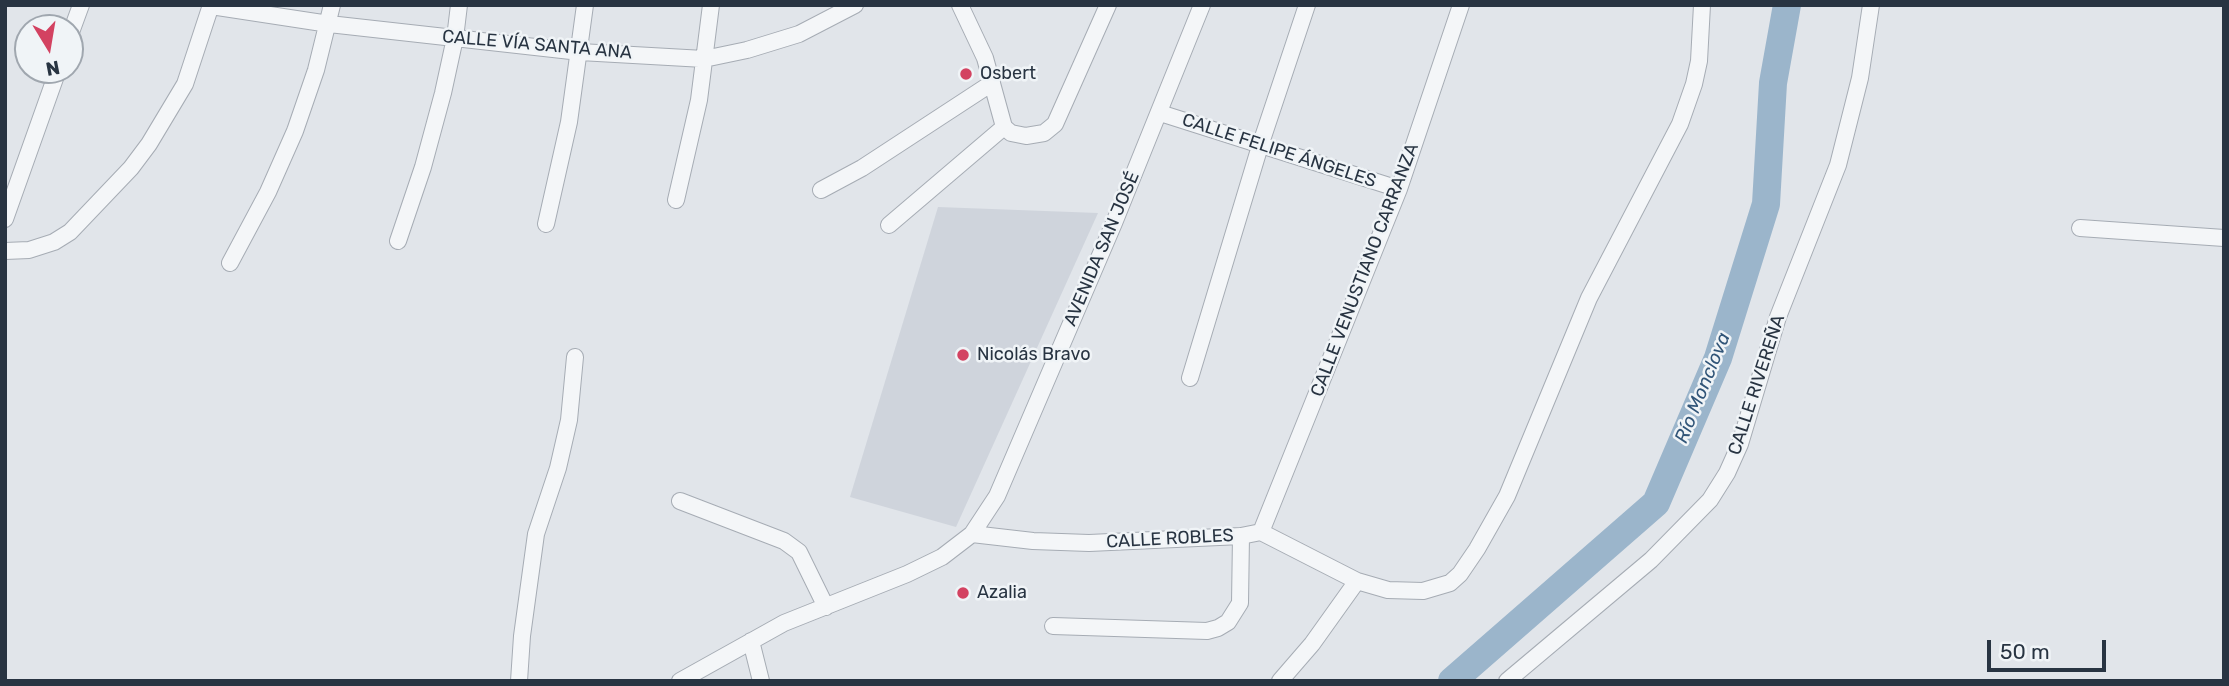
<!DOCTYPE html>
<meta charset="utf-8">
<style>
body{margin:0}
#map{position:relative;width:2229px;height:686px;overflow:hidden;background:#e1e5ea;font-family:Rubik,sans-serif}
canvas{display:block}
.frame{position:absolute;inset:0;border:7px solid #283442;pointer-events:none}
.north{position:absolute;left:14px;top:14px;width:70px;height:70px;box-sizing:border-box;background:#f0f4f7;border:2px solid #a0a7af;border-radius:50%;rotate:169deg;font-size:19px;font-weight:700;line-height:28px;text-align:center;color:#283442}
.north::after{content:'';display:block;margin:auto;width:24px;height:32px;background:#d34261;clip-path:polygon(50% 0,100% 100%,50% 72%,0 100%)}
.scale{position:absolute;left:1987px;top:640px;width:119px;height:32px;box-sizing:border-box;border:4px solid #283442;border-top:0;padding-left:9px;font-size:21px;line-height:24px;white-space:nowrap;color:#283442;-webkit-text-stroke:5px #f0f4f7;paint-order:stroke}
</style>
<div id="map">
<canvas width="2229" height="686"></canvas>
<div class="frame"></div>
<div class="north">N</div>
<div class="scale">50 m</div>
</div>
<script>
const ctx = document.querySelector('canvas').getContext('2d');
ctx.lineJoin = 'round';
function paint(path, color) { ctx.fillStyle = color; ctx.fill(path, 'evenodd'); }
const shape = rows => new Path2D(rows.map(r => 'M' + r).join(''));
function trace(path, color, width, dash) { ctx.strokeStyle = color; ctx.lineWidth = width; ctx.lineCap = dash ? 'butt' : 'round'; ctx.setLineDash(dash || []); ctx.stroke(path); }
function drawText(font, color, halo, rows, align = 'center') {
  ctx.font = font + ' Rubik,sans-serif'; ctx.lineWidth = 5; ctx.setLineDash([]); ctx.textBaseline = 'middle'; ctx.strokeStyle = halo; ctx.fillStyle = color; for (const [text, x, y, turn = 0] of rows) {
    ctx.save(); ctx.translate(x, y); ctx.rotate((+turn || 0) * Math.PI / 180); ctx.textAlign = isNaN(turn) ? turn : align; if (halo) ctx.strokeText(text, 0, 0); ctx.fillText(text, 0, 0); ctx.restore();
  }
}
const built = shape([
 [938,207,1098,213,956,527,850,497]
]);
const river = shape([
 [1452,681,1656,503,1718,358,1766,204,1773,83,1787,5]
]);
const minor = shape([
 [960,5,985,58,1004,127,1011,133,1026,136,1044,133,1055,124,1108,5],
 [211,6,329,24,580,52,704,59,747,50,799,34,855,5],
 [70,35,81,5],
 [1160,113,1399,189],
 [821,190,862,168,992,83],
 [676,200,699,100,711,5],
 [5,219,58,70],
 [546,224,569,122,585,5],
 [889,225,1004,127],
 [2080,228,2224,238],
 [398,241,423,167,443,93,455,38,459,5],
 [5,251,29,250,54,242,70,232,131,168,149,144,185,84,211,5],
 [230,263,268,192,295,131,316,70,332,5],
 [1190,378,1260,146,1307,5],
 [680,501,784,541,799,552,826,607],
 [1261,532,1399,189,1461,5],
 [972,534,1033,541,1089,543,1241,536,1261,532,1357,581,1388,590,1423,591,1450,583,1460,574,1477,549,1507,496,1589,298,1680,124,1694,84,1699,61,1702,5],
 [1053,626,1207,631,1218,628,1228,622,1240,603,1241,536],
 [751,641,761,681],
 [519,681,522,636,536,534,558,468,569,420,575,357],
 [680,681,784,623,907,574,942,557,972,534,997,496,1114,223,1202,5],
 [1280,681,1312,644,1357,581],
 [1507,681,1651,560,1710,500,1727,473,1740,444,1778,317,1838,165,1860,78,1871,5]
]);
const markers = [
 [966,74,7,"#d34261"],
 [963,355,7,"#d34261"],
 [963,593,7,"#d34261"]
];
const streetNames = [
 ["CALLE VÍA SANTA ANA",537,45,5],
 ["CALLE FELIPE ÁNGELES",1279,151,18],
 ["AVENIDA SAN JOSÉ",1102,249,-67],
 ["CALLE VENUSTIANO CARRANZA",1365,270,-69],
 ["CALLE RIVEREÑA",1757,385,-72],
 ["CALLE ROBLES",1170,539,-3]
];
const poiNames = [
 ["Osbert",980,74],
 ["Nicolás Bravo",977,355],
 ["Azalia",977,593]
];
const waterNames = [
 ["Río Monclova",1703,388,-68]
];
paint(built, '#cfd4dc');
trace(river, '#9bb5cb', 28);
trace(minor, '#a6acb4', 18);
trace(minor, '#f4f6f8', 16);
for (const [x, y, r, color] of markers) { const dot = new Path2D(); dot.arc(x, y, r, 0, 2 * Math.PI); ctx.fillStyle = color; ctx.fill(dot); trace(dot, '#f0f4f7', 2.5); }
drawText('18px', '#283442', '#f0f4f7', streetNames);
drawText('18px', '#283442', '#f0f4f7', poiNames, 'left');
drawText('italic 19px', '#315578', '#f0f4f7', waterNames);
</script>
